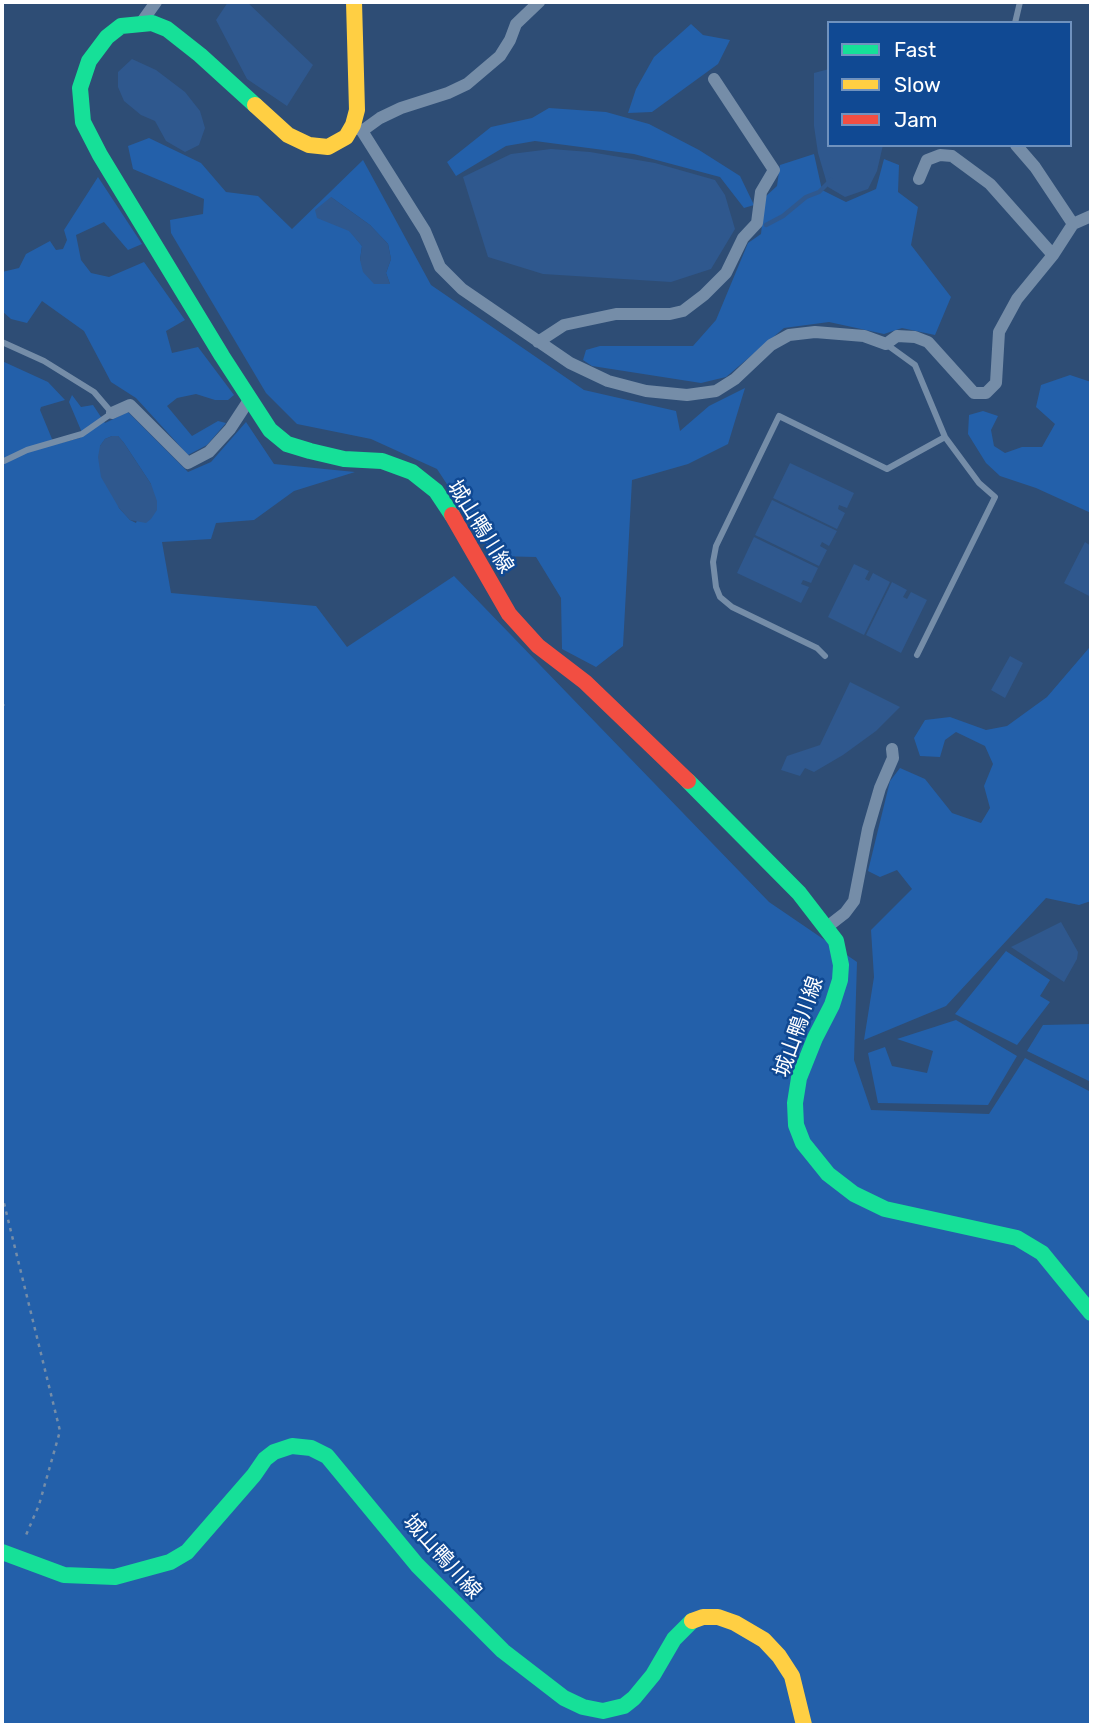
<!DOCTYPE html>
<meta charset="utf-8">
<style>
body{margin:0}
#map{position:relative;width:1093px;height:1727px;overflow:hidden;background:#2e4d75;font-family:Rubik,sans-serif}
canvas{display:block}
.frame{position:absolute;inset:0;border:4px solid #fff;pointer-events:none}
.legend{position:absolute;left:827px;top:21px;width:245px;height:126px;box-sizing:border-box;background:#104993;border:2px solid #7092be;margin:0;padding:9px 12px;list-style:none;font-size:21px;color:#fff}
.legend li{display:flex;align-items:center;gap:14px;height:35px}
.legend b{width:35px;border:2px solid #7092be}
</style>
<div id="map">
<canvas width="1093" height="1727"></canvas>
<div class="frame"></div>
<ul class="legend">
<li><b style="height:9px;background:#16e098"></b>Fast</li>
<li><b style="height:9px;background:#ffcf43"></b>Slow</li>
<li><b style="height:9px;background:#f24e42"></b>Jam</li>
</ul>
</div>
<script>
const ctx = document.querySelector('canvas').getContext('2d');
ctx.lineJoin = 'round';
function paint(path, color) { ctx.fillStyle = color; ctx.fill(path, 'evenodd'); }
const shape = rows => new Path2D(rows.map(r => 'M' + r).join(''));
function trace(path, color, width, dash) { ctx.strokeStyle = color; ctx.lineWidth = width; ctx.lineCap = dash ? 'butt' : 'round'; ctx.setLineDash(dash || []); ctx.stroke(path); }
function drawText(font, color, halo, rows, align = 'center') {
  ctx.font = font + ' Rubik,"Noto Sans JP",sans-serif'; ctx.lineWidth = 5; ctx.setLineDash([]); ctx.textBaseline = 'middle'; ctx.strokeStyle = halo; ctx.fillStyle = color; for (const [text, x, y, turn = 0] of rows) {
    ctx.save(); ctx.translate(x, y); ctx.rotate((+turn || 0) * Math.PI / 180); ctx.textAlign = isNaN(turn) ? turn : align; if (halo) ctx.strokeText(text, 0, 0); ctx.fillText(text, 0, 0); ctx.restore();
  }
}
const green = shape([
 [691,24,703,35,730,40,718,64,652,112,628,113,636,89,654,57],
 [549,108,606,112,649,124,699,150,740,176,754,205,744,208,720,177,634,154,535,141,506,146,456,176,447,162,491,127,532,118],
 [149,138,201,163,226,192,258,196,292,229,363,160,431,285,584,390,676,411,680,431,709,406,745,388,728,444,688,464,632,480,623,646,596,667,562,649,561,598,536,557,494,556,437,469,371,439,297,424,266,393,171,233,170,220,203,214,204,199,133,169,128,146],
 [331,197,370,225,388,244,391,259,386,273,390,284,360,260,362,246,349,230],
 [814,154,822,190,846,202,876,189,884,159,899,165,898,192,918,207,911,245,951,297,935,335,902,328,884,334,829,322,784,328,726,377,701,383,592,366,583,360,586,350,600,346,693,346,716,320,748,243,761,234,765,197,777,186,780,165],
 [98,177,142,244,128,250,104,222,76,235,81,260,91,273,109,277,144,262,185,320,166,331,172,353,198,347,234,395,228,400,215,400,196,394,177,398,167,406,192,436,218,421,226,423,207,445,188,455,136,398,111,382,84,331,42,301,27,323,11,319,2,311,2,272,19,268,26,254,50,241,56,250,63,249,67,240,64,230],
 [2,361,48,382,65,400,41,407,40,410,52,439,57,444,80,438,83,435,69,402,72,395,81,407,93,405,105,423,128,412,188,472,211,462,246,422,274,464,355,472,294,491,254,520,216,523,211,539,162,542,171,593,316,606,347,647,454,576,769,902,857,962,854,1060,871,1110,989,1114,1025,1058,1091,1092,1091,1725,2,1725],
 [112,436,118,436,124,443,151,484,136,523,130,520,119,508,100,446,105,439],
 [1070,375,1091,382,1091,513,1036,488,1000,476,986,463,968,434,969,415,983,411,998,416,991,430,994,446,1005,453,1022,447,1042,447,1055,424,1036,407,1041,385],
 [1089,648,1091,648,1091,901,1079,905,1046,898,946,1006,864,1040,874,977,871,930,912,889,897,870,880,877,868,871,890,781,900,768,925,779,952,813,981,823,990,808,984,786,993,764,985,746,956,732,945,740,940,757,920,756,914,738,925,720,950,717,986,730,1007,726,1047,697],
 [1006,951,1050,980,1040,996,1050,1002,1017,1045,955,1014],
 [956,1020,1017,1056,988,1105,878,1103,868,1053,885,1047,892,1066,927,1073,933,1051,897,1039],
 [1091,1024,1091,1082,1027,1051,1043,1025]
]);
const water = shape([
 [228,2,247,2,313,65,287,106,247,79,216,20],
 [132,59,156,70,185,92,200,111,205,128,199,145,185,152,166,141,155,121,141,115,124,101,118,87,118,72],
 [829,69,829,145,883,145,877,171,868,189,845,197,828,187,818,153,814,126,814,73],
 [551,149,590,152,655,163,715,180,725,195,735,229,711,269,671,282,543,274,488,257,463,177,511,154],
 [331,197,370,225,388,244,391,259,386,273,390,284,374,284,363,272,360,260,362,246,349,231,317,218,315,210],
 [112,436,118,436,124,443,151,484,157,501,157,510,151,519,146,523,130,520,119,508,101,477,98,457,100,446,105,439],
 [790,463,854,493,847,508,839,505,838,509,845,513,837,529,773,498],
 [772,500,837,531,829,546,822,542,820,546,827,550,819,566,755,535],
 [754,537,818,568,811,583,803,580,801,584,809,587,801,603,737,573],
 [1085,542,1091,546,1091,597,1064,583],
 [854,564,869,571,865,579,869,581,873,573,890,582,864,635,828,617],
 [892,582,907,590,903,597,907,599,911,592,927,600,901,653,866,635],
 [1010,656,1023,663,1005,698,991,690],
 [850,682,900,707,876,731,843,755,814,772,805,768,800,776,781,770,787,756,820,745],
 [1061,922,1078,952,1077,959,1064,982,1011,947]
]);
const stream = shape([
 [766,225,783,216,806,197,819,192,831,180]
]);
const path = shape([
 [2,703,4,706,2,713],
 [2,1195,60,1431,39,1505,26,1535]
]);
const lane = shape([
 [1015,23,1020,2],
 [2,342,44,361,94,392,112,413,82,434,27,450,4,461],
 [886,344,915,365,945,437,979,483,995,497,917,655],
 [825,656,817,648,732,607,720,597,716,587,713,562,716,546,779,416,887,469,945,437]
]);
const street = shape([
 [141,23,156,2],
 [353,125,362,131,425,231,440,267,462,289,570,363,608,381,646,391,687,395,716,391,735,379,771,345,789,335,815,332,864,336,886,344,897,336,915,337,928,342,974,393,986,393,996,383,999,332,1017,299,1053,255,1073,224,1091,216],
 [362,131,380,118,401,108,448,93,467,84,500,56,510,40,516,24,539,2],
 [1016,145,1035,167,1073,224],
 [919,179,927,160,940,155,952,156,990,184,1053,255],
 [538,342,564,325,616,314,670,314,683,311,704,295,726,273,743,238,757,223,761,192,774,170,714,79],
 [112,413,130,405,188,463,209,452,230,429,249,400],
 [827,927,845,913,854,901,868,829,880,788,893,758,892,749]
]);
const fast = shape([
 [255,105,200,55,167,29,152,23,121,26,107,37,89,61,80,88,83,122,100,155,222,356,270,430,287,444,310,451,344,459,382,461,412,472,436,491,452,515],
 [688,781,799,893,836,941,841,965,840,980,832,1005,815,1038,799,1078,795,1103,796,1125,803,1143,828,1174,854,1194,885,1209,1017,1238,1042,1253,1091,1313],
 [2,1552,64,1575,115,1577,170,1562,187,1552,254,1475,265,1459,274,1452,292,1446,311,1448,327,1456,417,1565,503,1651,564,1698,583,1707,603,1711,624,1706,634,1698,653,1675,674,1639,692,1621]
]);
const slow = shape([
 [255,105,288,135,309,145,328,147,346,137,353,125,357,110,354,2],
 [692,1621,703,1617,718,1617,735,1623,764,1640,779,1656,792,1676,804,1725]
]);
const jam = shape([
 [452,515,509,614,538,646,585,682,688,781]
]);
const streetNames = [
 ["城山鴨川線",480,527,58],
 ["城山鴨川線",799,1027,-70],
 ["城山鴨川線",442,1557,48]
];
paint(green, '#2360aa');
paint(water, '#2f588e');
trace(stream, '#2f588e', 4.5);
trace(path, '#758da8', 2.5, [3.5, 5]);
trace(lane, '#758da8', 6);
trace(street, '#758da8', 12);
trace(fast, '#16e098', 16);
trace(slow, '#ffcf43', 16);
trace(jam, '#f24e42', 16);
drawText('21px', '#fff', '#104993', streetNames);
</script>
